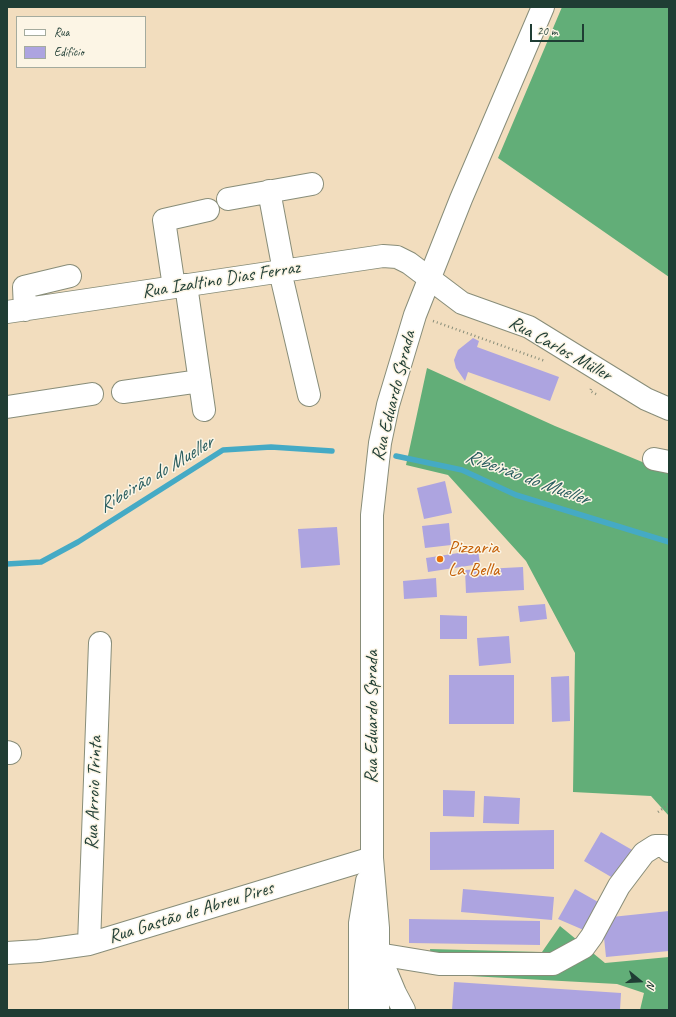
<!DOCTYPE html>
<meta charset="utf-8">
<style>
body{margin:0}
#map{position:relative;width:676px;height:1017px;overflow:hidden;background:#f2ddbe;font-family:Caveat,sans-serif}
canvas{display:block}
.frame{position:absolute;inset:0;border:8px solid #1f3d34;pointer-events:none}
.legend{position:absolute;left:16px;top:16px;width:130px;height:52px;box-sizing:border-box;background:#fcf5e5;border:1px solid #a4ab9e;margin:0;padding:5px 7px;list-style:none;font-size:12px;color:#1f3d34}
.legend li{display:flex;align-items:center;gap:8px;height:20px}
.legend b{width:20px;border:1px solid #a4ab9e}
.north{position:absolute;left:620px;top:961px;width:40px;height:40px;-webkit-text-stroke:3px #fcf5e5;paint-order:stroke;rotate:108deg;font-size:11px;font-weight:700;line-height:16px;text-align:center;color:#1f3d34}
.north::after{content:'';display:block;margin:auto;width:14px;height:18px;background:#1f3d34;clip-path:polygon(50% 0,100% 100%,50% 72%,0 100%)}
.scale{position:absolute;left:530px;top:24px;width:54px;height:18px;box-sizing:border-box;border:2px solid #1f3d34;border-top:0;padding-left:5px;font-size:12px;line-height:14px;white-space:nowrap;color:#1f3d34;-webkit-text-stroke:3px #fcf5e5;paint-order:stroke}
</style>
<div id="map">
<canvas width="676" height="1017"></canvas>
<div class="frame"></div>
<ul class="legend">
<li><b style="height:5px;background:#fff"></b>Rua</li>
<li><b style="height:11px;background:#ada4e0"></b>Edifício</li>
</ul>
<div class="north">N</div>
<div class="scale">20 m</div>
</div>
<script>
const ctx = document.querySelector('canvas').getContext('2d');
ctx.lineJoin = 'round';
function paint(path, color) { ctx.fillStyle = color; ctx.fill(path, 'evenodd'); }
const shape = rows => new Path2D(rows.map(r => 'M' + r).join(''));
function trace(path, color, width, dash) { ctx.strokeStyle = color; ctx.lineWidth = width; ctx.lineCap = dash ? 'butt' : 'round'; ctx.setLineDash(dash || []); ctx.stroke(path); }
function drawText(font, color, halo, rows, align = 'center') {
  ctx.font = font + ' Caveat,sans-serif'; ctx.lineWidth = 3; ctx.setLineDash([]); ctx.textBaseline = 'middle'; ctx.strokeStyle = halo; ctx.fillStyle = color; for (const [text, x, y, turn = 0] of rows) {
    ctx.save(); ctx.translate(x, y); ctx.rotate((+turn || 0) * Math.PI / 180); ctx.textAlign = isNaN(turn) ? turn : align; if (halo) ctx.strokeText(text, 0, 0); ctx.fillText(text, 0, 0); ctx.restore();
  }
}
const forest = shape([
 [562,7,669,7,669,277,498,158],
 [427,368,555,426,669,473,669,816,651,796,573,792,575,653,526,561,448,475,406,465],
 [560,926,605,963,669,957,669,1010,640,1010,644,993,617,984,433,974,430,949,542,952]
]);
const stream = shape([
 [396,456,462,470,516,495,669,542],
 [7,564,41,562,78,542,223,450,271,447,332,451]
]);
const building = shape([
 [473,338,479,341,477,347,559,377,550,401,468,372,465,381,456,368,454,360,458,350],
 [445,481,452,513,424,519,417,488],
 [449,523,451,545,425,548,422,526],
 [337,527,340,565,301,568,298,529],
 [478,550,480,564,428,572,426,558],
 [523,567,524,590,466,593,465,570],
 [436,578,437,597,404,599,403,581],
 [545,604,547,619,520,622,518,606],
 [440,615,467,616,467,639,440,639],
 [509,636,511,663,479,666,477,638],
 [449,675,514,675,514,724,449,724],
 [569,676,570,721,552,722,551,677],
 [443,790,475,791,474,817,443,816],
 [484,796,520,798,519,824,483,823],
 [554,830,554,869,430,870,430,832],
 [601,832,634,851,618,881,584,861],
 [463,889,554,897,552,920,461,912],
 [575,889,607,907,593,934,558,919],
 [669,911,669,951,606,957,602,918],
 [409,919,540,921,540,945,409,943],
 [454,982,621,993,620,1010,452,1010]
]);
const path = shape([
 [433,321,545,361],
 [591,389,590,391,598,395],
 [658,812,669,804]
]);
const minor = shape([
 [269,191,284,271],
 [228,199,312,184],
 [280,271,309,395],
 [186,285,204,410],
 [174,287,164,220,208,210],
 [25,310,24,287,70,276],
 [7,312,383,256,397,257,409,263,462,303,529,327,646,399,669,409],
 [123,392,200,381],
 [7,407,92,394],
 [654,459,669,462],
 [7,752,10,753],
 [89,944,100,643],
 [7,953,39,951,89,944,372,858],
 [378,954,439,964,553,964,584,947,592,936,619,886,644,853,655,846,664,846,669,851]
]);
const major = shape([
 [382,962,395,993,404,1010],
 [360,1010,360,923,367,881],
 [378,1010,378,928,372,858,372,515,380,443,388,405,415,315,461,199,543,7]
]);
const markers = [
 [440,559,4,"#e8710a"]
];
const streetNames = [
 ["Rua Izaltino Dias Ferraz",221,280,-9],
 ["Rua Carlos Müller",560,349,29],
 ["Rua Eduardo Sprada",394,396,-76],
 ["Rua Eduardo Sprada",372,717,-90],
 ["Rua Arroio Trinta",94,793,-88],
 ["Rua Gastão de Abreu Pires",191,913,-17]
];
const foodNames = [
 ["Pizzaria",448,548],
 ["La Bella",448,570]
];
const waterNames = [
 ["Ribeirão do Mueller",156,475,-31],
 ["Ribeirão do Mueller",527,478,20]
];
paint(forest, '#62ae78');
trace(stream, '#45aac5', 5.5);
paint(building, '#ada4e0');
trace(minor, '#888d79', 24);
trace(major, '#888d79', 24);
trace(path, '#888d79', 2.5, [1, 3]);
trace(minor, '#fff', 22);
trace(major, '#fff', 22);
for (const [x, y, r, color] of markers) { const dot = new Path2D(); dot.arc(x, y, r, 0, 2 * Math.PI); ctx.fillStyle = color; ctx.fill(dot); trace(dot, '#fcf5e5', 1.5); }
drawText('19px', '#1f3d34', '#fcf5e5', streetNames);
drawText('19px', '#c56008', '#fcf5e5', foodNames, 'left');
drawText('italic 20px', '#2a5e60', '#fcf5e5', waterNames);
</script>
